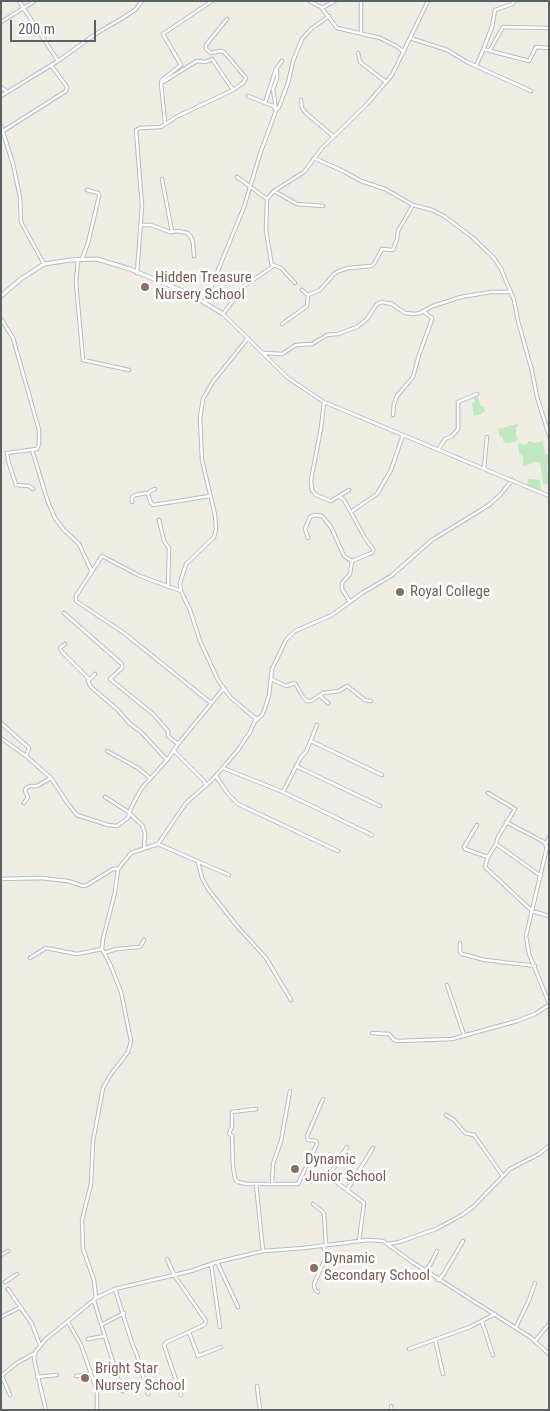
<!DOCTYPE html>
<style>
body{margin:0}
#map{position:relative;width:550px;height:1411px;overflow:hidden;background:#f0ede4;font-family:"Roboto Condensed",sans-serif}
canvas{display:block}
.frame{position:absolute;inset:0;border:2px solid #5c6166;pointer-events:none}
.scale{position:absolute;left:10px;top:20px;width:86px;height:22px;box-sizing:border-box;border:2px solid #5c6166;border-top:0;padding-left:6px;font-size:15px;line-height:18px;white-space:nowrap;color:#5c6166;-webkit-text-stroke:4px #fff;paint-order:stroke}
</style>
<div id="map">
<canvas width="550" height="1411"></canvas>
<div class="frame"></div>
<div class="scale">200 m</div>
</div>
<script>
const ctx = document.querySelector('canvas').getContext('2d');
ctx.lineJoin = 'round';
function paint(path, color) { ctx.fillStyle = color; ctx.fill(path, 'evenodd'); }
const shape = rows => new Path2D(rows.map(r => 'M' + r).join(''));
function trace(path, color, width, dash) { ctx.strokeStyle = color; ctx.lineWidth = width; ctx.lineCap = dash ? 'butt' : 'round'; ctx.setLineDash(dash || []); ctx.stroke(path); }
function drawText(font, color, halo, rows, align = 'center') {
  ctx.font = font + ' "Roboto Condensed",sans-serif'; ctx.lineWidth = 5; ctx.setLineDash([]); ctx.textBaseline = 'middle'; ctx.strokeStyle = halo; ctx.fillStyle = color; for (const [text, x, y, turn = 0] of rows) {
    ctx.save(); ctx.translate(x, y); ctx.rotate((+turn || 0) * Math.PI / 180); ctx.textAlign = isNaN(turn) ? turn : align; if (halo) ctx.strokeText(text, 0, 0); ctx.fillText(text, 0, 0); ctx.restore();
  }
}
const green = shape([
 [478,396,481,407,484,407,485,413,482,411,482,414,474,416,472,403,475,402,473,397],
 [517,424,519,425,516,427,516,436,518,439,515,442,506,443,503,441,503,438,499,435,498,429],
 [529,441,536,443,543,441,545,454,549,454,549,465,547,465,549,484,543,484,540,463,535,462,523,466,523,456,519,454,518,443,526,445],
 [528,479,540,480,541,492,527,485]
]);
const minor = shape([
 [19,1,58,61],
 [309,1,321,7,337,28,380,38,396,46,404,52],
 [361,1,361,34],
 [428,1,392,75,368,103,322,148,304,172,274,191,267,199,266,230,272,267,243,287,223,314,288,378,324,402,549,496],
 [322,8,335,1],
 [1,22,35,1],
 [410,38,447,50,467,62,531,91],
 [483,50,492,27,495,10,512,4,515,1],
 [490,50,503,27,549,28],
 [358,53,360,62,386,82],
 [282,61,277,68,277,78,273,89,276,110,279,107,288,83,293,61,302,39,311,29,329,16],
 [476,66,483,50,487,50,529,61,536,47,549,48],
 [163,82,197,61,206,62,212,59,233,90],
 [1,87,7,92],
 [1,96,58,61,97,33,121,19,135,10,142,1],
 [301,100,302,108,306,113,333,136],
 [265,103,276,69],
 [165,123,161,83,162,80,181,65,163,34,212,1],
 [1,126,13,164,20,197,21,222,44,264],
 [3,131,66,91,67,87,51,65],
 [314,158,343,171,361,181,385,189,413,205,432,210,444,216,472,237,494,258,501,269,514,300,518,321,532,371,537,397,549,435],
 [237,177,267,199],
 [162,179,172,232],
 [274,191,297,204,323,206],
 [140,225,151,225,170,232,178,231,187,233,191,237,193,243,194,256],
 [78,259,76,283,83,360,129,370],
 [82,259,88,243,99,196,98,193,87,190],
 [273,265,281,268,295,283],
 [137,273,142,206,136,130,140,128,161,127,176,117,233,90,243,83,246,78,224,52,220,51,211,53,206,49,206,45,227,19],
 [308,295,320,290,334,274,339,271,348,268,371,266,374,264,382,249,393,250,397,239,398,231,413,205],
 [205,302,244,207,260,154,274,116,276,110,273,106,248,96],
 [1,319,13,338,39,430,39,444,37,449,7,453,8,460,16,485,29,486,33,489],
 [282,324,307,306,308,295,302,290],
 [248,338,212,383,203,399,200,418,202,460,215,515,216,529,214,537,186,564,180,583,181,591,190,610,200,641,218,680,231,698,255,718,255,721],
 [264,353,282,354,296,345,312,344,327,335,338,334,357,327,367,319,377,304,382,302,392,304,405,313,414,314,420,313,433,306,461,297,491,292,511,292],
 [324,402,321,428,311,480,312,490,316,495,331,501,349,490],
 [393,415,394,404,397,396,413,377,419,355,431,322,432,318,423,311],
 [32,450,48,502,55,518,63,529,79,544,92,572],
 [438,450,445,439,452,436,458,429,458,402,477,394],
 [484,468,487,437],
 [155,489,150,491,148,494,151,503,153,505,210,496],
 [339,496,344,500,365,538,373,549,373,552,369,554,352,561,350,574,342,583,342,589,350,602],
 [132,502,132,497,135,495,147,493,148,494],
 [351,512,377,494,391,470,403,435],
 [159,520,164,541,169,548,168,587],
 [308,538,305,529,310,517,315,515,322,516,331,527,344,556,352,561],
 [181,591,140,576,102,556,76,596,76,601,124,633,211,703],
 [64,613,122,664,122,668,110,679,153,714,168,731,168,736,178,744],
 [65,644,60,648,62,652,89,679],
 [95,674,88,681,91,687,118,710,129,723,141,732,167,760],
 [271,679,286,686,295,683,303,697,307,701,311,701,323,693,339,691,347,686,365,700,371,701],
 [320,696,328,703],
 [1,723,29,748,26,756,51,778,68,804,77,815,108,825,117,826,128,818,131,808,141,789,167,760,178,744,224,688],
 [1,738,26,756],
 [311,741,382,775],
 [107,751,138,768,150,778],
 [174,751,204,781,206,786],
 [296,766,380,806],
 [223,768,283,792,372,835],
 [216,776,228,794,238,804,338,851],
 [283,792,301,757,306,752,317,725],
 [488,793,515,809,498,837,496,844,541,876],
 [105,797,127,811,142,825,145,833,144,848],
 [24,803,28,797,25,791,26,788,30,786,37,786,51,778],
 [506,822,544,842,547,847,526,936,529,954,549,1003],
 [477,825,464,847,465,849,488,857],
 [158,844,229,875],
 [496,844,488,857,485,867,532,911,549,916],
 [546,844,549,837],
 [198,862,202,878,208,889,236,925,266,958,291,1000],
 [1,879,41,878,68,881,83,886,87,885,113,869,118,869],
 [460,943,460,952,462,954,485,960,535,966],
 [104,953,116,949,140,947,144,940],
 [30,958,46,948,77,954,102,949],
 [447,985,464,1035],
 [372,1033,389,1034,394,1040,398,1041,452,1039,517,1021,535,1014,549,1005],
 [256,1109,232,1112,232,1127,229,1133,232,1136,233,1166,235,1179,238,1182,247,1184,298,1184,317,1144,316,1141,308,1140,307,1136,323,1099],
 [446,1115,454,1120,465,1133,474,1135,503,1176],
 [347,1147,330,1174,331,1178,364,1203,359,1241],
 [256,1184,263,1251],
 [272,1184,273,1164,281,1141,290,1091],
 [347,1190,373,1148],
 [313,1204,322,1211,324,1214,326,1245],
 [387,1244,399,1242,436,1229,462,1215,473,1207,510,1169,539,1154,549,1146],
 [1,1255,8,1251],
 [167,1259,174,1275,206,1321,204,1325,167,1342,164,1345,181,1395],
 [217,1262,238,1307],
 [211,1264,220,1327],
 [425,1271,430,1265,437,1251],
 [438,1280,443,1275,463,1241],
 [5,1282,17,1274],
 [8,1289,32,1324,40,1345],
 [115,1289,132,1343,137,1355,148,1394],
 [318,1292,315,1290,314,1284,326,1257,323,1245],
 [96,1298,94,1280,83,1249,82,1220,91,1184,93,1141,103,1088,111,1074,128,1052,131,1041,121,992,110,964,102,949,103,939,115,892,118,869,131,853,158,844,186,803,213,779,238,750,250,732,255,721,262,715,265,708,269,695,272,669,286,640,295,631,332,615,362,593,391,576,432,540,489,505,501,494,512,480],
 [94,1301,122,1391],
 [1,1317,19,1308],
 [68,1322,81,1345,96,1388,97,1394,97,1410],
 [482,1322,493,1355],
 [103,1324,124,1313],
 [516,1327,529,1300,535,1283],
 [189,1332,198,1356,221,1347],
 [88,1339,105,1336],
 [435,1339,443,1374],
 [535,1341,549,1324],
 [409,1349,470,1327,495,1314],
 [1,1376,17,1363,35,1353],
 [2,1376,10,1395],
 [76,1376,91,1374],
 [37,1377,57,1375],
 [257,1386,260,1410],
 [391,1406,392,1410],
 [46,1410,35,1364,34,1357,36,1351,45,1340,96,1298,115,1289,191,1271,217,1262,263,1251,304,1248,367,1240,383,1241,412,1262,530,1337,549,1354]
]);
const tertiary = shape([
 [1,296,21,279,44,264,71,260,97,259,130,269,192,295,223,314]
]);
const markers = [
 [145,287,5,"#8d6e63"],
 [400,592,5,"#8d6e63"],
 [295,1169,5,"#8d6e63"],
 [314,1268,5,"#8d6e63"],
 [85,1378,5,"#8d6e63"]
];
const educationNames = [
 ["Hidden Treasure",155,278],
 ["Nursery School",155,295],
 ["Royal College",410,592],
 ["Dynamic",305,1160],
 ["Junior School",305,1177],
 ["Dynamic",324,1259],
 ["Secondary School",324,1276],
 ["Bright Star",95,1369],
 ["Nursery School",95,1386]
];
paint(green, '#c0e9bf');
trace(minor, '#b9bcc1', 4.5);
trace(tertiary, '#b9bcc1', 5);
trace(minor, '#fff', 2.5);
trace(tertiary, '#fff', 3);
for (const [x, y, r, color] of markers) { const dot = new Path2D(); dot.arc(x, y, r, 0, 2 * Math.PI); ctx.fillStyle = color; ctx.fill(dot); trace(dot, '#fff', 2); }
drawText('15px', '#785e54', '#fff', educationNames, 'left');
</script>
